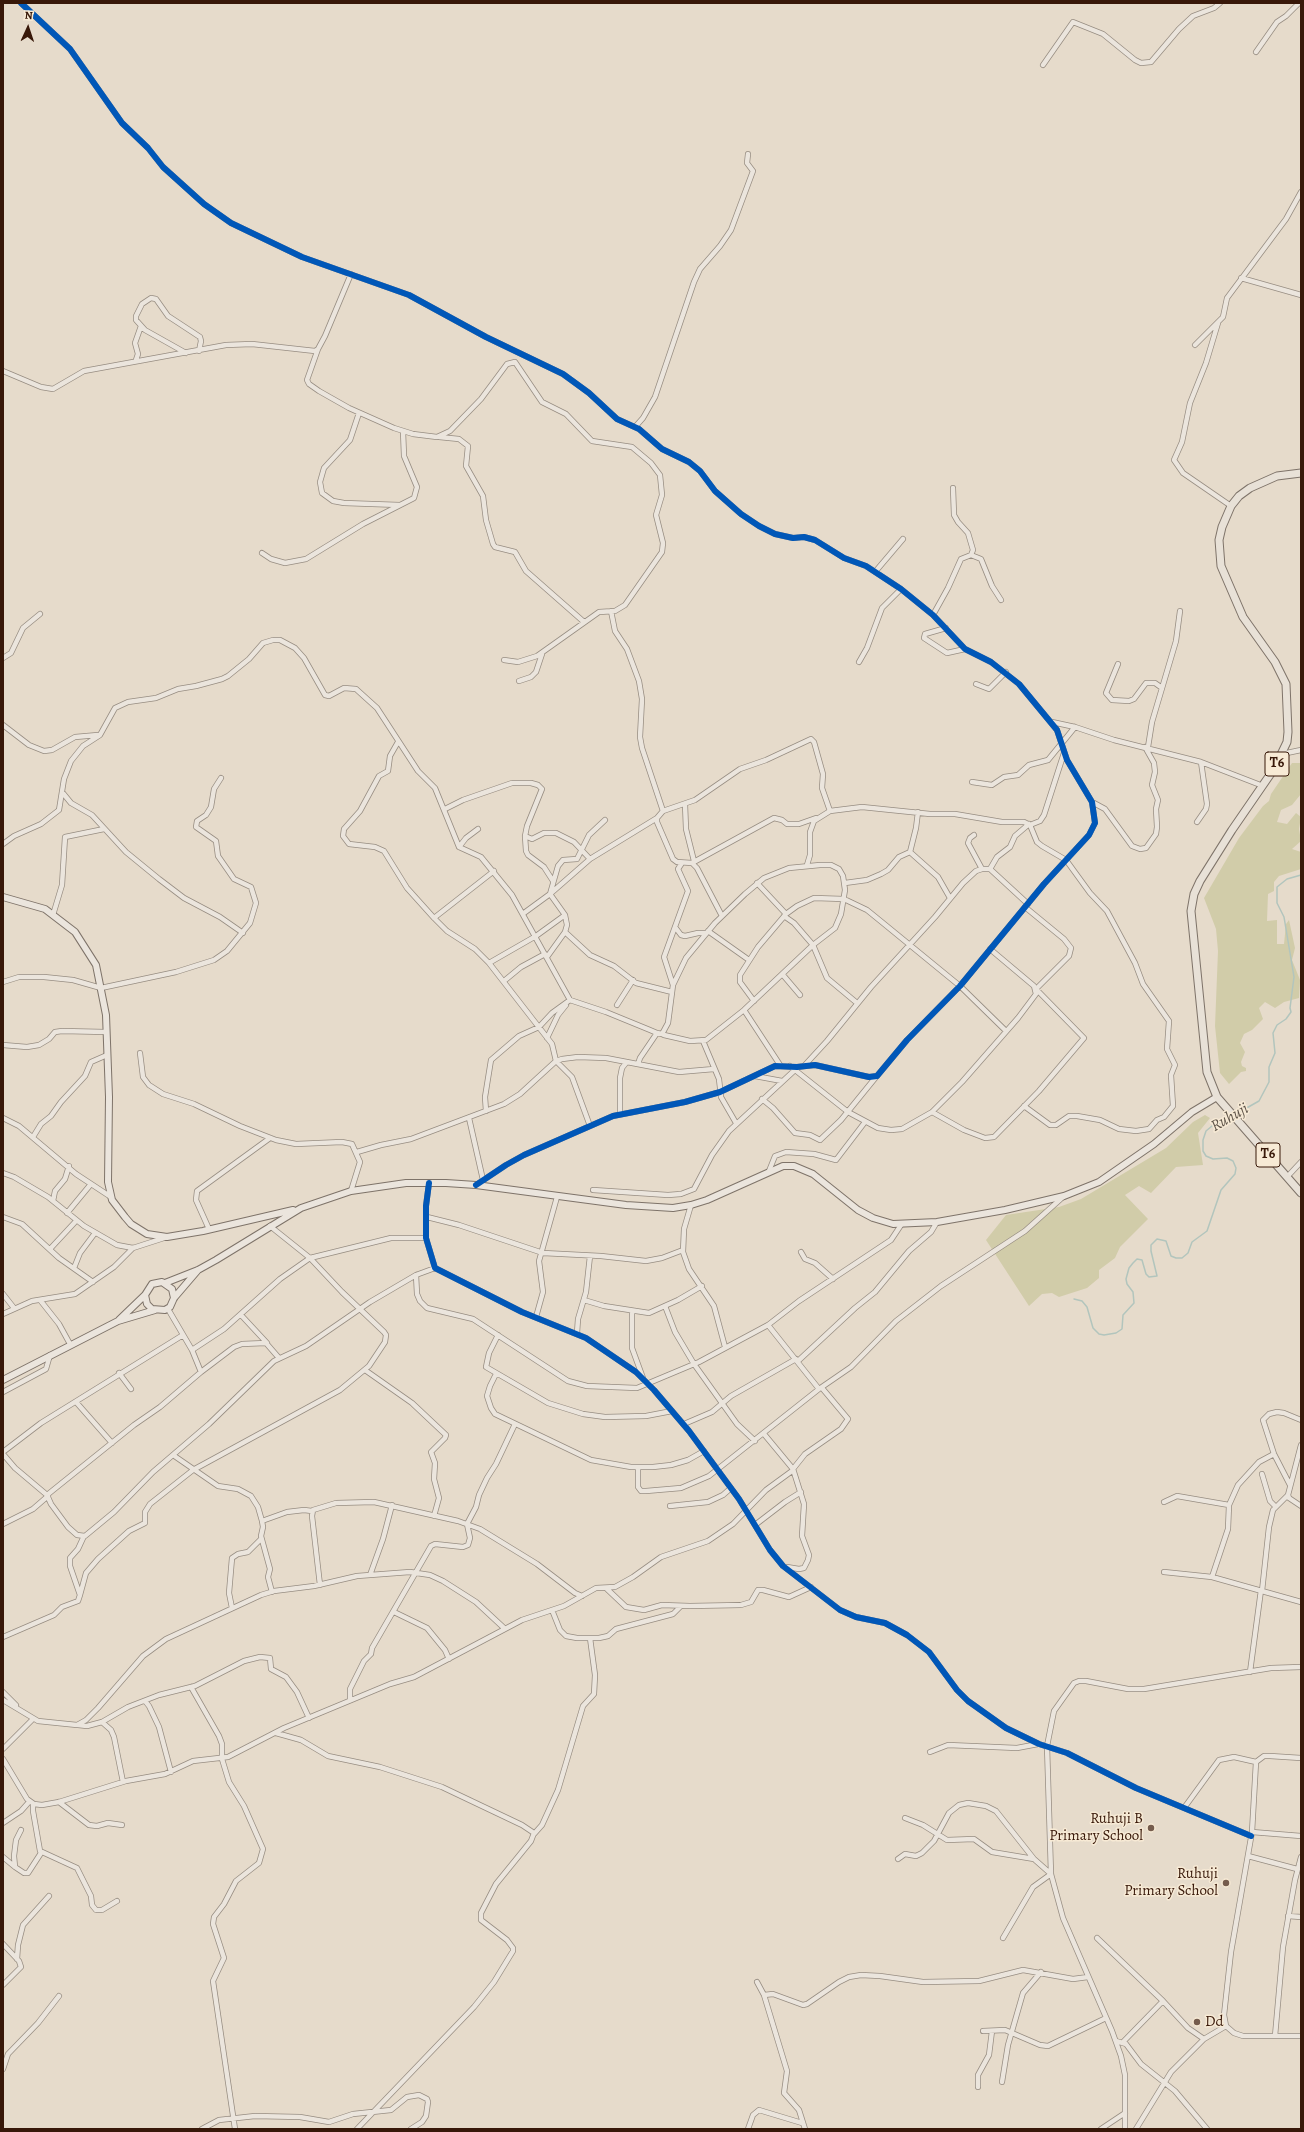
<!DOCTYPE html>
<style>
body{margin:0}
#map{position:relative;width:1304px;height:2132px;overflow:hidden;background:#e6dbcb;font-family:Alegreya,serif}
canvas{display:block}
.frame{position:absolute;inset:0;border:4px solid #381809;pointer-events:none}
.north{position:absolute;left:8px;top:8px;width:40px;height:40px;-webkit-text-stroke:3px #f7ead5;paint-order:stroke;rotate:3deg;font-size:11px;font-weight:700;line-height:16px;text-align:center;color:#381809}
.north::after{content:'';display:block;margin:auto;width:14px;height:18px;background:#381809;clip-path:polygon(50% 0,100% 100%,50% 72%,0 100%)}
</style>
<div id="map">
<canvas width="1304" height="2132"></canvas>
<div class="frame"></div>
<div class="north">N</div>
</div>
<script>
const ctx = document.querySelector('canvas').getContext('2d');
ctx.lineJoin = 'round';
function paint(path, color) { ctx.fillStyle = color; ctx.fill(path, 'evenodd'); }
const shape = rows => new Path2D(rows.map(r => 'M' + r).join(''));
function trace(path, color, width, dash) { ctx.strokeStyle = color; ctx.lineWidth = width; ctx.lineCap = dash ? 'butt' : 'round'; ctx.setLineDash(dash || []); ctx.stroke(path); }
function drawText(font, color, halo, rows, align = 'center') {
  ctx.font = font + ' Alegreya,serif'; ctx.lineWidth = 3; ctx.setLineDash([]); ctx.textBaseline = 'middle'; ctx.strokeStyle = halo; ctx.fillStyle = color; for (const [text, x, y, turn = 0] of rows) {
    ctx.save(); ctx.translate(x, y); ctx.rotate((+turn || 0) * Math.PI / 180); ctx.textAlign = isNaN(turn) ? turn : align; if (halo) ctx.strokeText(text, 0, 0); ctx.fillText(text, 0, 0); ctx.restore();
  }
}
const green = shape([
 [1301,761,1301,794,1292,805,1281,810,1277,822,1287,824,1296,813,1301,817,1299,829,1301,841,1292,849,1301,852,1301,869,1279,876,1274,882,1274,891,1268,894,1267,921,1277,920,1277,944,1284,944,1286,924,1289,920,1295,948,1292,960,1300,980,1299,998,1284,1002,1275,1008,1265,1002,1259,1008,1263,1019,1252,1030,1244,1034,1240,1043,1245,1052,1241,1062,1242,1066,1246,1068,1246,1071,1241,1072,1229,1084,1220,1073,1215,1026,1218,951,1216,929,1204,898,1239,838,1263,806,1269,801,1271,794,1292,763,1300,763],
 [1205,1115,1210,1118,1198,1133,1203,1165,1176,1167,1151,1193,1139,1186,1125,1195,1148,1219,1120,1247,1115,1258,1099,1270,1099,1278,1087,1288,1059,1297,1052,1293,1042,1294,1029,1306,986,1240,1006,1215,1059,1207,1081,1199,1166,1148,1193,1122]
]);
const stream = shape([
 [1236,1114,1259,1101,1269,1082,1269,1067,1275,1053,1273,1033,1277,1025,1286,1019,1291,1012,1290,1008,1294,977,1284,917,1277,903,1277,887,1287,879,1301,875],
 [1074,1299,1082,1301,1087,1307,1093,1328,1099,1334,1104,1335,1116,1333,1122,1329,1123,1315,1134,1303,1133,1292,1127,1284,1126,1279,1129,1268,1133,1263,1137,1259,1142,1260,1146,1274,1149,1277,1157,1276,1151,1251,1151,1245,1157,1239,1166,1241,1171,1256,1176,1258,1182,1258,1188,1253,1192,1242,1207,1231,1221,1190,1235,1174,1236,1168,1233,1161,1227,1158,1213,1159,1206,1156,1203,1151,1203,1140,1206,1131,1212,1126,1225,1122,1231,1118]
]);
const minor = shape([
 [21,3,70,49,122,123,148,148,163,167,204,204,231,223,302,257,409,295,486,337,563,374,589,393,617,419,639,429,662,449,689,462,700,471,715,491,741,514,759,526,775,534,793,538,804,537,815,540,844,558,866,566,901,589,933,615,965,649,991,662,1019,684,1057,730,1067,760,1092,802,1095,823,1089,835,1044,884,960,986,907,1040,877,1076,869,1077,815,1065,797,1067,775,1066,720,1092,685,1102,613,1116,524,1155,506,1165,476,1185],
 [1256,52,1277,22,1286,16,1299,3],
 [1043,65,1073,22,1103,34,1135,60,1141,63,1151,62,1179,29,1193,16,1214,8,1220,3],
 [1241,278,1301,295],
 [1218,323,1206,363,1190,403,1182,442,1174,460,1183,473,1231,506],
 [1195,345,1223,317,1227,298,1286,219,1301,192],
 [318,349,307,380,309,384,319,391,349,408,394,428,413,434,437,437,450,431,481,399,507,364,515,362,542,402,566,414,592,441,632,447,651,463,660,475,662,495,656,515,663,543,662,552,625,605,615,611,599,612,537,656,518,662,504,660],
 [186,353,145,330,136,320,136,316,142,304,151,298,156,299,168,316,200,337,201,341,199,351],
 [136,360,138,354,135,343,141,326],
 [3,371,41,387,53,389,84,371,226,345,252,344,315,351,318,349,325,336,351,274],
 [359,413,350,440,324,468,320,482,322,493,333,501,344,503,400,505],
 [635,427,643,418,655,397,694,282,700,269,720,246,731,230,753,171,747,163,748,154],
 [439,437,459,439,468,446,466,466,483,496,486,520,493,544,495,547,515,552,526,571,584,622],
 [262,553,271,559,285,563,306,559,363,524,414,498,417,487,404,456,403,431],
 [971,555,981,559,992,586,1001,600],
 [875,572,903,539],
 [611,611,615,631,627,649,639,681,642,699,640,737,642,748,663,811],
 [933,615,948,588,961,559,971,555,973,550,968,533,958,522,954,515,953,488],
 [946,628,925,634,924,638,947,653,965,649],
 [3,658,11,653,23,628,40,614],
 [859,662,867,648,882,608,901,589],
 [1118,664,1106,693,1112,700,1129,701,1134,699,1146,683,1155,683,1162,688],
 [519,681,531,677,536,672,542,654],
 [976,684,989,689,1006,672],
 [1052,722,1075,727,1114,740,1201,762,1263,786],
 [3,725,29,745,44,751,52,750,75,737,98,735],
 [398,742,390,756,388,771,379,776,360,811,344,829,343,836,349,844,375,847,384,851,407,888,434,918,447,931,475,949,489,963,552,1044,556,1061,572,1077,590,1126],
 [1148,747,1152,722,1176,641,1180,611],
 [1282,754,1301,750],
 [972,782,992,785,1004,777,1018,775,1029,765,1048,760,1075,727],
 [62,792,71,803,92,815,126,852,159,879,184,898,220,917,243,933],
 [1092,802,1105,809,1132,846,1140,849,1146,848,1156,834,1157,827,1156,809,1158,800,1152,785,1155,772,1154,763,1145,747],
 [685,804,686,829,694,861],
 [445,809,463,800,512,783,531,783,538,785,542,789,527,826,525,836,526,851,528,855,544,867,553,881],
 [918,812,916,828,910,852,938,877,950,898],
 [1197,822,1206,809,1207,804,1201,762],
 [1030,825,1040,821,1044,815,1064,753],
 [974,835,970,838,968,843,982,869],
 [525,836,532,839,544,833,556,833,574,842,590,859],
 [3,844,14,836,41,824,59,810,64,779,71,761,83,746,100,735,115,708,128,702,156,698,178,689,196,686,222,679,228,676,249,659,263,643,273,640,280,640,295,648,304,658,325,695,329,696,344,688,356,689,377,708,418,771,435,788,459,847,481,857,512,895,570,1000],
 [459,847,466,838,478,829],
 [692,863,774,818,782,820,787,824,799,824,816,818],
 [807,865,810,855,810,832,814,821,830,811,862,807,930,814,955,814,1002,822,1024,822,1030,825,1037,842,1042,846,1066,860,1090,893,1107,911,1135,963,1143,984,1169,1021,1167,1049,1175,1065,1171,1075,1173,1106,1164,1117,1157,1120,1149,1129,1136,1131,1119,1129,1100,1120,1077,1116,1069,1116,1056,1125,1050,1125,1024,1106],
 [990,869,997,857,1010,847,1015,836,1029,824],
 [757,883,786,914],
 [845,883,867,880,881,874,888,870,899,857,910,852],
 [524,913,550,894,590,859,657,818],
 [53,915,62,885,65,837,104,829],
 [722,916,697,868,692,863,677,862,673,859,657,822,657,818,663,811,695,800,740,769,766,760,811,739,814,742,823,774,822,788,830,811],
 [784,916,794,923,813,945,827,978,857,1003],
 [434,918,494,871],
 [675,927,681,935,685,936,698,933,706,933],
 [708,931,749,960],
 [565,932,590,955,614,966,636,983,672,992],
 [547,957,565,932,567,925,565,915,550,894,558,866,563,860,577,859,589,835,605,820],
 [489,963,536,936,565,915],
 [783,975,800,995],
 [504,981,521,967,545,954],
 [3,982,19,977,44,977,73,980,101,988,176,972,214,960,227,951,250,923,256,903,251,887,234,879,218,856,216,841,196,827,197,821,206,815,211,807,214,789,221,778],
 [673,985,664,957,688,891,678,869,682,863],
 [754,1001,740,982,740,975,758,947,786,914,797,906,814,898,844,899,867,910,883,923,960,986,1006,1031],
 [617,1005,633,980],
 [744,1010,780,1065],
 [547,1038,558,1015,566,1005],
 [703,1041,719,1079,721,1097,736,1123],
 [3,1045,27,1047,39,1045,49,1039,55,1032,62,1031,106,1032],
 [140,1053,143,1077,149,1085,163,1094,194,1104,240,1126,276,1140,296,1144,342,1142,352,1144,360,1162,351,1191],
 [638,1064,640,1058,657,1033],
 [790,1066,848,1112,878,1128,891,1130,902,1129,932,1112,962,1082,1018,1018,1036,994,1034,986,990,949],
 [804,1066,827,1041,871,987,935,917,963,883,976,871,982,869,990,869,1028,904],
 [755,1076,782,1081],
 [762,1099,773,1108,795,1133,810,1135,820,1140,841,1120,876,1077],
 [486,1111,485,1097,491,1060,519,1036,539,1027,552,1013,570,1000,606,1012,650,1030,657,1033,662,1034,664,1035,690,1041,706,1040,744,1010,813,945,835,928,841,914,845,890,843,876,839,869,831,865,820,865,789,868,764,878,745,894,715,923,686,958,673,985,668,1023,662,1034],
 [932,1112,964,1130,985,1138,994,1137,1039,1091,1084,1038,1036,989,1069,956,1071,948,1064,939,1025,907],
 [620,1114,620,1078,622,1068,626,1063],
 [3,1118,19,1126,76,1174,111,1197],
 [469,1118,483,1180],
 [33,1137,41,1124,51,1116,61,1102,85,1076,91,1062,107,1055],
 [357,1152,381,1145,411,1139,504,1104,520,1094,556,1061,562,1059,578,1057,606,1058,679,1072,714,1069],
 [769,1171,775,1156,786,1152,814,1154,836,1160,865,1122],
 [3,1173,14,1177,48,1197,84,1226,117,1245,133,1248,167,1237],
 [1287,1177,1301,1162],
 [429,1183,426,1206,426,1238,435,1268,522,1312,586,1338,636,1372,654,1390,689,1431,739,1499,770,1550,783,1566,840,1610,856,1617,885,1623,907,1635,929,1652,957,1690,968,1701,1006,1728,1039,1744,1067,1753,1136,1788,1251,1836],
 [593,1190,668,1195,681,1194,694,1189,712,1155,729,1131,796,1069],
 [53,1201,55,1191,65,1179,69,1166],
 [691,1205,684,1229,683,1252,689,1269,714,1306,725,1347],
 [67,1213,91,1184],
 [3,1217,22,1224,59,1258,93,1282],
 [427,1217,459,1225,543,1253,601,1256,646,1261,662,1258,683,1250],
 [209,1229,196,1200,197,1191,270,1138],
 [50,1249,76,1221],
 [801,1252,805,1259,815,1263,833,1279],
 [74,1268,80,1253,95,1233],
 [435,1268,416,1275,417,1294,420,1301,427,1308,473,1319,568,1381,587,1386,637,1388,699,1362,768,1325,799,1301,891,1240,901,1225],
 [3,1294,14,1308],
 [40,1300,59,1324,70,1344],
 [584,1300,604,1306,649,1313,678,1300,702,1286],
 [665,1306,675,1332,694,1364,737,1424,755,1441],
 [168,1309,192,1350,201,1372],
 [632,1311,632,1348,643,1378],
 [3,1314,32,1301,75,1294,114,1267,133,1248],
 [241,1315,267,1343],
 [536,1317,543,1292,539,1261,557,1197],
 [768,1325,819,1389],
 [577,1333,578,1319,586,1292,590,1256],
 [498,1335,489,1353,486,1367,548,1403,583,1414,605,1417,646,1416,672,1411],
 [192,1350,224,1329,280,1279,310,1258,391,1238,426,1238],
 [798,1361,855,1308,875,1292,909,1251,931,1232,937,1222],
 [365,1370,412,1403,446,1435,445,1438,431,1452,435,1463,434,1479,439,1498,434,1516],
 [119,1373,131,1389],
 [496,1374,490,1386,487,1396,491,1408,495,1414,591,1460,631,1467,653,1467,671,1465,688,1460,704,1451],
 [3,1392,46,1369,50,1355],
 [76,1402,112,1443],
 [684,1424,712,1412,731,1396,796,1359],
 [764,1434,793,1469],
 [1301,1445,1288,1495,1289,1498,1301,1506],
 [3,1452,41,1423,183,1335],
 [3,1454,15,1468,47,1495,51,1504,68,1527,77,1535,85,1536,114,1512,153,1472,209,1424,274,1361,306,1346,370,1302,416,1275],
 [173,1455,218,1486,238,1489,251,1496,258,1507,262,1521],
 [638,1467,638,1487,641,1491,646,1491,681,1488,709,1476,819,1389,851,1367,896,1321,941,1286,1025,1231,1064,1196],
 [1262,1474,1270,1501,1276,1507],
 [1290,1485,1274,1454,1263,1420,1269,1414,1277,1412,1284,1413,1301,1420],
 [47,1495,134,1425,160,1407,201,1372,234,1347,242,1344,266,1343,279,1358],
 [1164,1502,1177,1496,1229,1505],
 [670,1506,708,1502,723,1495,731,1488],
 [3,1524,33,1509,48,1496],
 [755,1525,785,1502,801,1492],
 [787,1567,799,1569,804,1568,808,1560,809,1555,802,1536,804,1504,793,1469,805,1454,841,1429,848,1419,822,1388],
 [1164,1572,1212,1577,1301,1602],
 [370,1575,383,1539,392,1505],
 [1212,1577,1228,1529,1229,1505,1238,1485,1259,1462,1274,1454],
 [320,1585,312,1516,313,1510,336,1503,374,1502,458,1521,480,1529,537,1564,575,1593,582,1596],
 [607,1589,626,1607,644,1610,662,1605,690,1606,741,1605,751,1602,758,1590,763,1590,789,1597,811,1587],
 [1262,1591,1269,1527,1273,1510,1288,1495],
 [272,1592,268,1577,270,1569,261,1536,263,1527,262,1521,287,1512,304,1510,312,1511],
 [80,1595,86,1573,98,1559,129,1531,145,1523,145,1512,150,1504,193,1470,340,1390,369,1366,385,1342,386,1335,384,1332,342,1292,310,1258,270,1226],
 [232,1608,229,1593,232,1558,238,1554,248,1552,261,1539],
 [552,1610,560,1630,566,1636,577,1638,599,1638,608,1636,616,1629,673,1614,681,1606],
 [394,1612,427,1628,445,1650,449,1659],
 [3,1637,54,1615,62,1607,78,1601,80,1595,70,1566,70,1558,78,1549,84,1536],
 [1250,1672,1261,1590],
 [191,1687,219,1736,222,1744,222,1759,229,1782,244,1806,263,1849,259,1863,236,1881,224,1904,214,1917,213,1924,224,1958,213,1981,235,2129],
 [3,1692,16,1705],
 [3,1700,38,1721,77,1725,86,1720,98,1708,143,1656,166,1639,261,1595,274,1591,314,1586,357,1576,410,1572,430,1575,443,1581,476,1602,504,1628],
 [350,1700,350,1689,364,1661,371,1654,372,1648,431,1546,435,1544,463,1547,468,1545,470,1538,467,1524,476,1507,479,1495,487,1478,496,1464,515,1424],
 [145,1701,149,1706,159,1727,171,1772],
 [102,1722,111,1730,114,1737,123,1782],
 [78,1725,87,1726,102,1722,128,1707,159,1695,195,1686,244,1661,260,1657,270,1658,271,1669,286,1677,297,1692,309,1718],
 [276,1733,301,1740,328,1756,380,1767,442,1787,522,1825,534,1833,531,1841,496,1884,481,1913,481,1920,507,1940,513,1948,513,1951,494,1982,474,2007,357,2129],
 [3,1749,33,1719],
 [930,1752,948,1745,1017,1748,1038,1744],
 [1301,1758,1270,1756,1264,1756,1256,1762,1252,1832,1231,1952,1224,2015,1226,2026,1234,2033,1243,2036,1301,2036],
 [3,1759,27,1799,34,1804,42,1805,59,1802,126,1781,165,1774,193,1761,228,1757,284,1728,390,1684,414,1677,522,1620,564,1606,596,1588,615,1587,633,1577,661,1557,708,1541,733,1524,766,1490,792,1471],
 [59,1802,89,1825,97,1826,108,1823,122,1825],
 [33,1804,33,1811,40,1851,77,1868,91,1896,92,1905,96,1910,102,1910,117,1901],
 [1184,1808,1219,1760,1234,1757,1256,1762],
 [905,1818,923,1825,947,1840,974,1839,992,1852,1034,1859,1051,1874,1033,1887,1003,1938],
 [3,1823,21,1811,29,1802],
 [21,1830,16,1840,14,1856,15,1867,24,1873,28,1873,41,1853],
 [1252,1832,1301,1836],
 [534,1834,542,1825,558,1790,583,1706,594,1694,595,1675,590,1638],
 [1248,1856,1297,1869],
 [3,1857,15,1867],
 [898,1859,905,1854,916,1856,922,1853,934,1841,949,1813,959,1805,968,1803,986,1806,996,1811,1034,1859],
 [1288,1916,1301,1917],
 [1097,1938,1163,2001,1188,2028,1204,2039],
 [3,1944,19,1961,21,1967,3,1985],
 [17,1959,18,1945,23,1925,49,1896],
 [757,1982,764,1995,787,2071,784,2093,799,2110,805,2129],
 [764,1995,773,1994,803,2005,807,2004,839,1982,849,1977,861,1975,880,1976,923,1982,979,1981,1023,1970,1073,1979,1088,1977],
 [983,2031,1005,2030,1040,2045,1048,2046,1106,2018],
 [1275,2036,1283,1947,1295,1880,1301,1857],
 [1116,2041,1126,2044,1141,2064,1175,2091,1207,2129],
 [1123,2042,1163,2001],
 [3,2069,8,2054,38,2023,59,1996],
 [1002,2082,1008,2045,1023,1993,1041,1972],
 [978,2087,978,2075,989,2055,992,2031],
 [202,2129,219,2120,255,2116,300,2117,329,2122,353,2114,391,2110,407,2097,419,2095,427,2099,428,2102,426,2116,422,2122,411,2129],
 [748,2129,753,2115,759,2110,802,2123],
 [1101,2129,1125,2113],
 [1125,2129,1125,2075,1121,2056,1112,2031,1063,1918,1051,1874,1047,1746,1054,1711,1074,1683,1079,1681,1086,1681,1128,1689,1144,1689,1271,1668,1301,1667],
 [1136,2129,1171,2072,1204,2039,1226,2026]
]);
const secondary = shape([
 [3,897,45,909,75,932,96,965,106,1015,109,1097,108,1182,112,1200,125,1217,131,1224,147,1234,167,1237,203,1231,293,1210],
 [165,1283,198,1270,216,1260,301,1208,351,1191,406,1183,446,1183,476,1185,626,1205,673,1208,691,1205,707,1200,783,1166,794,1166,813,1174,858,1210,873,1218,893,1224,937,1222,1005,1210,1064,1196,1099,1182,1154,1144,1192,1112,1217,1097],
 [174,1298,172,1289,162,1282,152,1284,145,1295,147,1304,152,1309,165,1310,170,1307,174,1298,198,1270],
 [119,1320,145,1295],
 [3,1380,118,1321,155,1310]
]);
const trunk = shape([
 [1301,473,1277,476,1250,488,1239,496,1231,506,1222,527,1219,540,1221,566,1243,617,1275,662,1286,684,1288,732,1287,742,1274,769,1232,830,1200,881,1194,894,1191,911,1207,1072,1217,1097,1301,1193]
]);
const cycleway = shape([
 [21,3,70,49,122,123,148,148,163,167,204,204,231,223,302,257,409,295,486,337,563,374,589,393,617,419,639,429,662,449,689,462,700,471,715,491,741,514,759,526,775,534,793,538,804,537,815,540,844,558,866,566,901,589,933,615,965,649,991,662,1019,684,1057,730,1067,760,1092,802,1095,823,1089,835,1044,884,960,986,907,1040,877,1076,869,1077,815,1065,797,1067,775,1066,720,1092,685,1102,613,1116,524,1155,506,1165,476,1185],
 [429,1183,426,1206,426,1238,435,1268,522,1312,586,1338,636,1372,654,1390,689,1431,739,1499,770,1550,783,1566,840,1610,856,1617,885,1623,907,1635,929,1652,957,1690,968,1701,1006,1728,1039,1744,1067,1753,1136,1788,1251,1836]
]);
const markers = [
 [1151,1828,4,"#755c4d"],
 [1226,1883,4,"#755c4d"],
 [1197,2022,4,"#755c4d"]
];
const shields = [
 [1277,764,24],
 [1268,1155,24]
];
const shieldNames = [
 ["T6",1277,764],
 ["T6",1268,1155]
];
const poiNames = [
 ["Ruhuji B",1143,1819],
 ["Primary School",1143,1836],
 ["Ruhuji",1218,1874],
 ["Primary School",1218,1891],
 ["Dd",1205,2022,"left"]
];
const waterNames = [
 ["Ruhuji",1230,1118,-30]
];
paint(green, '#d1cca9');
trace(stream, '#b2c5bd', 1.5);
trace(minor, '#978d82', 6);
trace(secondary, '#7e7369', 8);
trace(trunk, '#7e7369', 9);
trace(minor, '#ebe5dd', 4.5);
trace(secondary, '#ebe5dd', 6);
trace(trunk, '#e8e1d7', 7);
trace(cycleway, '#0057b8', 6);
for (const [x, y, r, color] of markers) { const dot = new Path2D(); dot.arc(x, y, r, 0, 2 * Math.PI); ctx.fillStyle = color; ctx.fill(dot); trace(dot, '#f7ead5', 1.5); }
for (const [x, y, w] of shields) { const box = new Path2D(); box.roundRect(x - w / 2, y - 12, w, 24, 3); ctx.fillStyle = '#f7ead5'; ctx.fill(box); trace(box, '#381809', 1); }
drawText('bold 14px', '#381809', null, shieldNames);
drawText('15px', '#381809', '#f7ead5', poiNames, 'right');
drawText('italic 16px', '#5b5146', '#f7ead5', waterNames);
</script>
